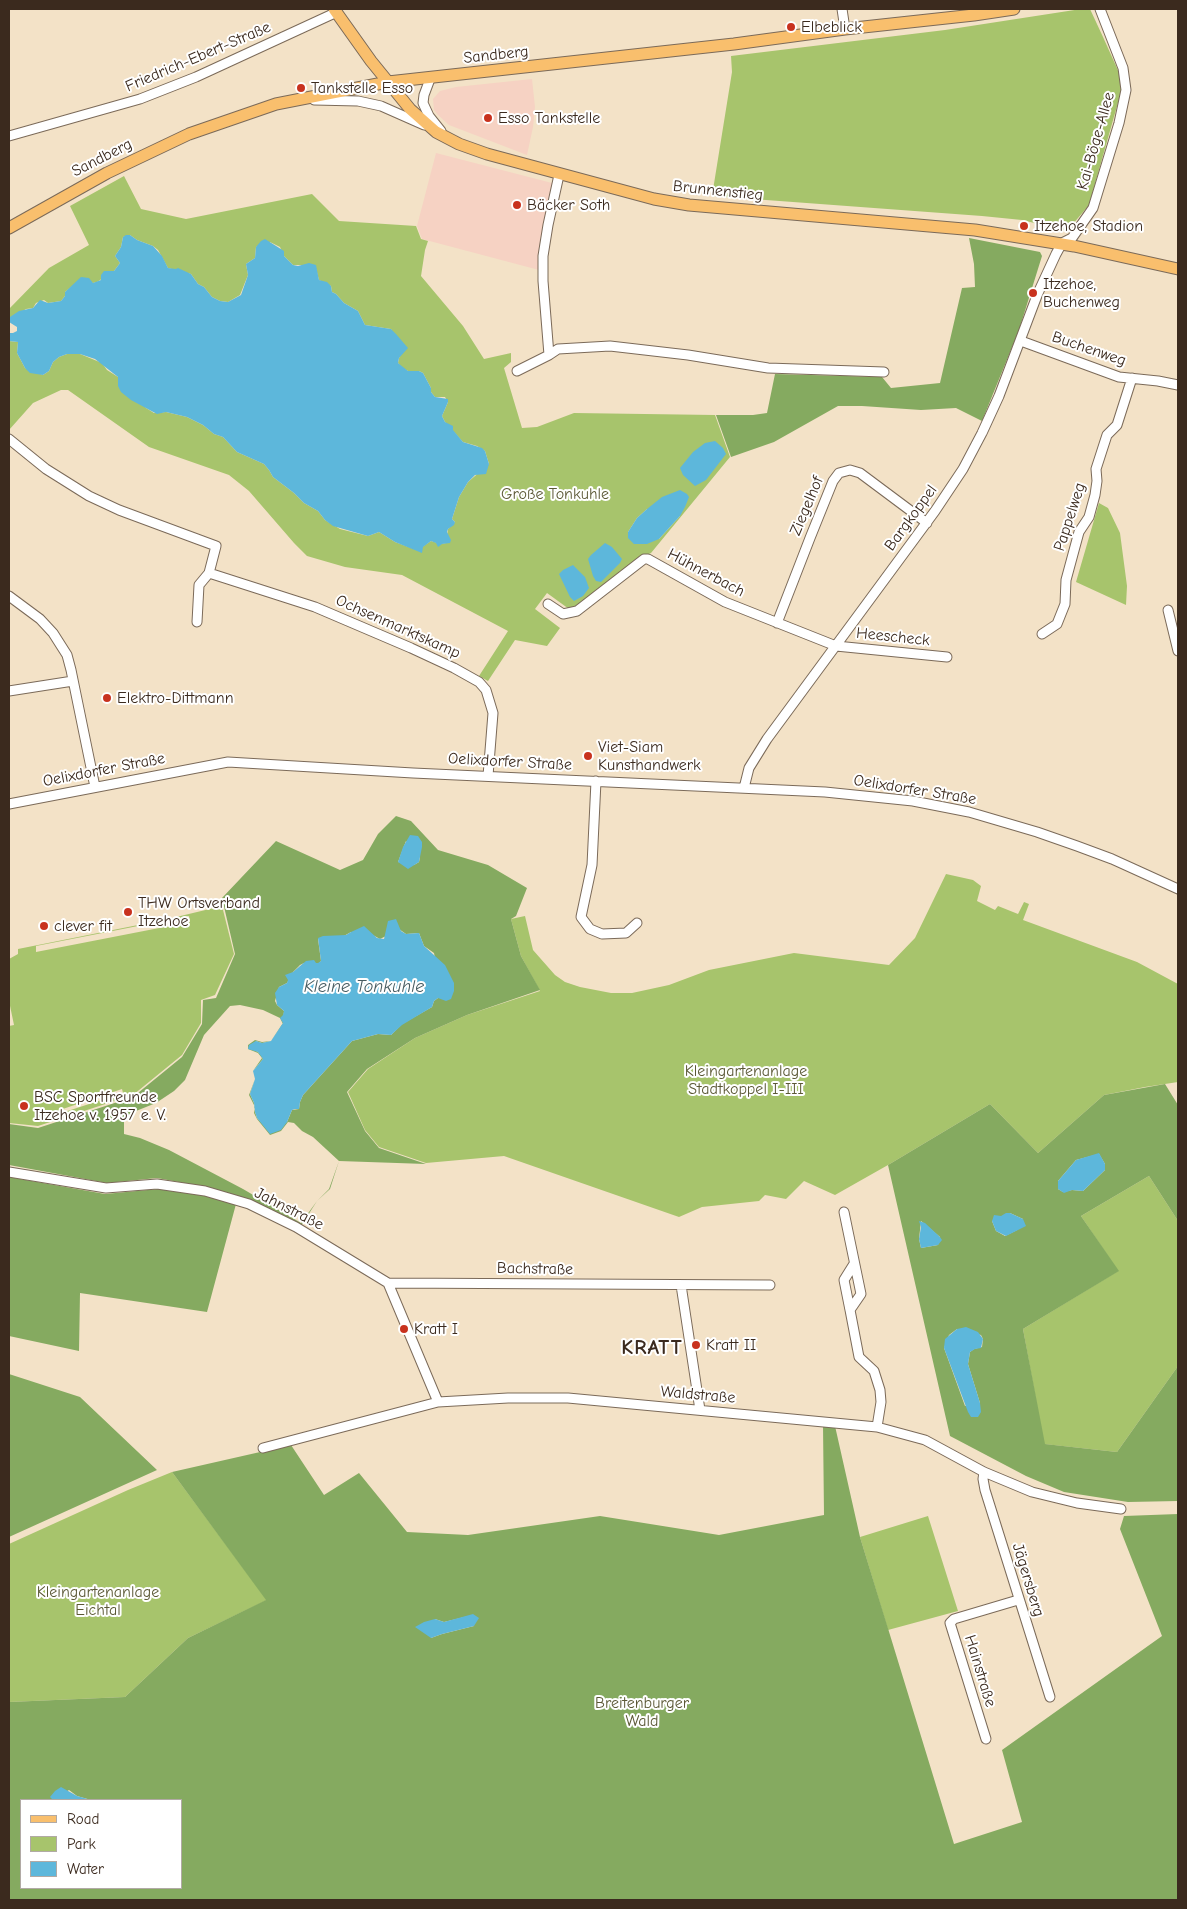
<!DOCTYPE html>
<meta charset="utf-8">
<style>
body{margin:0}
#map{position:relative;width:1187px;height:1909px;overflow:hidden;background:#f3e2c7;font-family:"Comic Neue",sans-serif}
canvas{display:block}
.frame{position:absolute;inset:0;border:10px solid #3b2a1e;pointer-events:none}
.legend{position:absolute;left:20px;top:1799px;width:162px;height:90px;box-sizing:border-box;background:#fff;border:1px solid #b1aaa5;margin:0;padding:6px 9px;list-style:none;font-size:15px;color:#3b2a1e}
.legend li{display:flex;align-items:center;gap:10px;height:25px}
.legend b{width:25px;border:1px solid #b1aaa5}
</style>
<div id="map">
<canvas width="1187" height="1909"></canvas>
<div class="frame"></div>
<ul class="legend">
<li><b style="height:6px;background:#f9bf6d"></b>Road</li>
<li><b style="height:14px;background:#a7c46c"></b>Park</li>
<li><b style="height:14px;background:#5db7db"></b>Water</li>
</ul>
</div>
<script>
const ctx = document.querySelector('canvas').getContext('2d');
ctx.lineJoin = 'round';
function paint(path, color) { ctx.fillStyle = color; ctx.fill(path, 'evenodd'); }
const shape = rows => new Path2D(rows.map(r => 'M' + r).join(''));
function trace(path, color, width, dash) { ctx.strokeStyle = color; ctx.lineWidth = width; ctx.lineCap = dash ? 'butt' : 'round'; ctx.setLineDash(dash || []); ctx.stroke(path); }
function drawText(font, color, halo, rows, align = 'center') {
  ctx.font = font + ' "Comic Neue",sans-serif'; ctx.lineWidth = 4; ctx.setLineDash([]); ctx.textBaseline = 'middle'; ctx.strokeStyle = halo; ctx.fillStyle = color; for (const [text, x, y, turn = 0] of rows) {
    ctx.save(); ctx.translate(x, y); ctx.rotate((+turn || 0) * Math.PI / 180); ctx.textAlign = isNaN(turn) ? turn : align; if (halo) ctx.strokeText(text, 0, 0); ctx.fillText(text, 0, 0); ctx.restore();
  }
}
const built = shape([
 [532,79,535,107,533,127,527,155,449,125,438,115,434,110,433,99,440,91,456,87],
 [436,153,552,183,543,232,539,270,422,239,417,226]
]);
const green = shape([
 [1081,9,1090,9,1103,37,1121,77,1121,92,1089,205,1067,231,1022,220,982,216,712,196,732,72,731,56,945,30],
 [124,176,141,209,186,219,312,194,339,221,416,226,421,239,428,241,425,250,421,276,463,326,484,359,511,353,511,362,504,368,522,428,537,427,574,413,715,415,730,457,651,553,638,559,576,609,569,609,547,593,535,609,560,628,547,646,515,640,488,681,479,676,508,631,402,575,345,567,307,556,294,543,249,491,229,475,149,447,68,390,61,390,33,403,9,430,9,341,18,342,17,353,25,368,43,375,49,371,53,362,59,357,67,354,80,354,102,363,107,370,118,377,119,382,146,408,154,413,166,412,187,417,203,425,214,434,223,437,237,452,264,464,269,470,273,477,294,493,304,503,318,511,325,520,340,529,368,536,379,532,395,542,422,552,422,547,431,541,441,544,446,543,448,529,455,522,452,519,459,497,468,482,489,464,485,451,477,446,463,442,445,422,442,416,448,402,445,397,435,397,431,392,431,388,423,373,419,371,408,371,402,368,398,363,399,358,402,353,391,329,365,325,358,311,344,303,336,294,332,292,331,286,319,280,315,265,293,265,284,256,280,247,270,242,256,247,255,258,246,264,248,275,240,295,228,302,220,301,212,297,204,287,198,284,191,274,168,268,158,250,153,246,137,240,130,235,123,237,121,247,115,256,120,263,114,271,97,282,93,283,90,282,71,287,65,292,65,296,61,301,48,303,44,300,36,303,33,308,26,309,9,319,9,309,49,268,89,245,70,206],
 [647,509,680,516,659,539,628,532,637,518],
 [1099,503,1108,508,1120,533,1127,586,1126,605,1076,582],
 [946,874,973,880,981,886,977,901,995,910,998,906,1018,914,1024,902,1029,904,1023,920,1137,962,1178,984,1178,1082,1145,1087,1104,1095,1038,1153,990,1104,888,1165,835,1195,804,1181,786,1199,765,1195,759,1201,702,1207,679,1217,504,1156,426,1163,379,1147,365,1130,348,1092,368,1069,415,1038,467,1015,540,991,521,956,511,919,525,916,533,950,555,975,565,982,580,987,611,993,632,993,669,985,709,970,794,953,889,965,915,938],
 [222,906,234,954,215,995,201,1000,201,1023,182,1055,133,1095,38,1126,9,1123,9,1026,14,1025,9,1001,9,959,18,954,18,949,168,919],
 [189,916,190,922,36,952,36,946],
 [122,1089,123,1093,46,1118,45,1115],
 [1149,1176,1178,1221,1178,1366,1117,1452,1044,1444,1023,1329,1118,1271,1081,1216],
 [172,1472,267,1600,188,1638,125,1697,9,1702,9,1544,128,1490],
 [928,1516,958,1611,888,1630,860,1537]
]);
const forest = shape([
 [969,238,1040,252,1042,256,1019,330,982,421,956,408,921,410,862,406,838,406,774,442,731,457,716,415,753,415,767,413,775,374,882,377,891,388,940,383,962,288,975,287,974,264],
 [396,816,411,821,438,850,488,865,527,888,516,916,511,919,521,956,540,990,467,1015,415,1038,367,1069,347,1092,365,1131,379,1148,426,1164,339,1161,330,1189,317,1201,301,1226,238,1197,206,1187,157,1178,107,1183,9,1165,9,1124,38,1128,133,1097,182,1057,202,1024,203,1000,216,998,235,954,222,898,276,841,340,870,363,860,378,834],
 [406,841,420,857,419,862,414,865,398,862],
 [399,929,406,934,419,933,424,946,434,953,443,998,438,998,434,1001,432,1007,402,1024,391,1035,378,1034,352,1041,303,1095,300,1102,299,1109,292,1110,287,1122,267,1128,257,1118,255,1112,254,1103,250,1094,255,1079,253,1071,263,1059,261,1054,253,1049,256,1041,262,1043,271,1041,283,1023,284,1011,277,1005,275,1001,279,987,287,983,293,972,300,965,304,963,318,964,321,961,318,939,342,937,351,932,371,934,380,939,386,936,386,931],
 [240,1005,263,1010,280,1018,283,1024,271,1041,262,1042,255,1040,248,1045,248,1049,258,1053,262,1058,253,1071,255,1079,249,1095,255,1107,254,1113,257,1119,270,1135,281,1131,288,1122,294,1123,302,1131,313,1137,339,1161,329,1189,317,1201,301,1223,243,1189,169,1150,140,1138,124,1134,124,1120,131,1113,156,1103,174,1091,185,1080,204,1035,230,1006],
 [1165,1084,1178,1105,1178,1221,1149,1176,1081,1216,1119,1271,1023,1329,1045,1444,1117,1452,1178,1366,1178,1501,1128,1502,1064,1492,1026,1476,950,1436,888,1165,990,1104,1038,1153,1104,1095],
 [1099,1154,1105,1164,1105,1170,1083,1191,1072,1190,1063,1192,1058,1189,1058,1181,1076,1160],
 [1010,1213,1023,1219,1017,1230,1005,1236,996,1231,992,1221],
 [921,1221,940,1237,938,1245,921,1248,919,1239],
 [957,1329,981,1335,983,1339,982,1347,974,1349,970,1352,968,1364,980,1403,965,1406,944,1348,949,1335],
 [9,1177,105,1194,158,1189,205,1196,236,1204,207,1312,80,1293,79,1351,9,1336],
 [9,1374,80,1397,157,1470,9,1537],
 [823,1425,835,1426,860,1537,954,1844,1022,1822,1002,1750,1162,1636,1120,1529,1124,1516,1178,1514,1178,1900,9,1900,9,1702,125,1697,188,1638,266,1600,172,1472,291,1445,324,1495,359,1473,407,1532,468,1535,600,1516,719,1535,824,1515],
 [473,1615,474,1626,442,1634,431,1638,435,1619,444,1622],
 [69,1790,77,1796,91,1800,181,1800,181,1888,21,1888,21,1800,53,1800]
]);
const water = shape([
 [126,235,130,235,137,240,153,246,162,256,168,268,176,269,178,268,191,274,198,284,204,287,212,297,220,301,228,302,241,295,248,275,246,264,255,258,256,247,261,241,265,239,284,251,284,256,293,265,298,266,309,263,316,265,319,280,327,282,331,286,332,292,336,294,344,303,358,311,365,325,391,329,396,334,408,348,399,358,398,363,408,371,419,371,423,373,431,388,431,392,435,397,448,399,448,402,442,416,445,422,453,426,453,430,463,442,482,448,485,451,489,464,486,474,475,475,468,482,459,497,452,519,455,522,454,525,448,529,447,532,451,540,450,543,442,544,438,547,436,543,431,541,423,547,422,553,395,542,379,532,368,536,333,526,325,520,318,511,304,503,294,493,273,477,269,470,264,464,237,452,223,437,214,434,203,425,187,417,166,412,157,414,131,400,121,392,118,386,118,377,95,359,80,354,67,354,59,357,53,362,49,371,43,375,30,373,25,368,17,353,18,342,9,341,9,333,13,333,17,331,17,327,9,322,10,317,19,311,33,308,40,300,48,303,61,301,65,296,65,292,81,277,89,278,93,283,101,280,101,275,104,271,114,271,120,263,115,256,121,247,123,237],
 [715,441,723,448,726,454,706,480,695,486,683,475,680,468,693,452,705,443],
 [680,490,687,494,689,497,685,507,680,516,659,539,647,544,634,544,628,538,628,532,637,518,647,509,662,497],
 [605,543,612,547,622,559,620,563,601,582,596,581,593,576,588,559,591,555],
 [573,565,585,577,589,588,583,596,574,601,570,597,559,574,563,570],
 [410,835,418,836,422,842,422,847,419,862,408,869,398,862,403,847],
 [396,919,401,931,406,934,419,933,424,946,445,965,454,983,454,991,451,999,446,1001,438,998,434,1001,432,1007,402,1025,391,1035,378,1034,352,1041,303,1095,300,1102,299,1109,295,1109,292,1110,287,1122,281,1130,270,1134,257,1118,255,1112,254,1103,250,1094,255,1079,253,1071,263,1059,258,1052,248,1049,249,1045,256,1041,262,1043,271,1041,283,1023,280,1018,283,1015,284,1011,277,1005,275,993,279,987,287,983,288,980,285,975,293,972,306,961,314,960,316,963,318,963,321,961,318,938,323,936,346,935,351,932,364,926,377,938,384,939,388,921],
 [1099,1153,1105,1164,1105,1170,1083,1191,1072,1190,1064,1193,1058,1189,1058,1181,1076,1160],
 [1006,1213,1010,1213,1023,1219,1026,1226,1006,1236,996,1231,992,1221,994,1215,1001,1216],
 [919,1221,925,1223,940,1237,942,1240,938,1245,921,1248,919,1239,921,1227],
 [966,1327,978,1332,983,1339,981,1348,975,1349,970,1352,968,1364,980,1403,981,1412,978,1417,971,1417,968,1412,944,1348,945,1339,957,1329],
 [473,1614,479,1618,474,1626,442,1634,431,1638,415,1627,424,1622,435,1619,444,1622],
 [61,1787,77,1796,91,1800,53,1800,50,1797,55,1791]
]);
const minor = shape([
 [842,9,845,29],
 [430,79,424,95,423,103,429,116,441,131],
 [314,100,358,101,381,106,424,125],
 [9,136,140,99,196,77,337,12],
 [559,175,548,225,543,256,543,281,549,355,558,349,610,346,688,355,768,368,884,372],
 [1021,341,1119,377,1158,381,1178,385],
 [517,371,549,355],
 [9,439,46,469,89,496,119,510,216,546,209,573,315,607,411,648,454,668,479,682,486,690,493,713,488,776],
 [9,596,40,619,53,633,67,655,71,670,95,787],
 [548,604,563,614,577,611,644,559,648,559,725,602,836,646,947,657],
 [1168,610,1178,651],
 [197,622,199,585,209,573],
 [777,623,810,538,833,481,839,473,850,470,860,473,927,523],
 [1042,634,1057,624,1065,604,1066,580,1079,532,1089,517,1095,495,1097,481,1096,469,1107,435,1117,425,1132,378],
 [9,691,73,681],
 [596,781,592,865,581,917,590,929,602,934,626,933,637,923],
 [744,788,749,768,767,739,935,511,963,469,982,433,999,396,1038,293,1056,254,1062,243,1072,238,1093,208,1119,123,1126,90,1123,68,1100,9],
 [9,804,228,762,413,773,825,792,913,801,969,812,1037,832,1077,846,1112,859,1178,889],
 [9,1172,106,1188,157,1184,205,1191,249,1204,296,1227,388,1283,438,1402],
 [844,1212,861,1294,850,1310,859,1357,874,1371,880,1390,881,1402,877,1427],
 [388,1283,770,1285],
 [681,1285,700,1410],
 [850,1310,844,1280,854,1264],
 [263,1448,438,1402,508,1398,568,1398,877,1427,925,1440,984,1472,1032,1492,1077,1503,1121,1509],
 [984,1472,983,1479,985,1490,1050,1697],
 [986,1739,950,1623,954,1619,1018,1600]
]);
const major = shape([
 [334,9,371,61,410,109,436,132,459,144,487,154,654,199,689,205,975,230,1074,246,1178,269],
 [9,228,107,173,189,134,276,104,388,82,734,44,845,29,974,15,1014,9]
]);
const markers = [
 [791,27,5,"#c8321e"],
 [301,88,5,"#c8321e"],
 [488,118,5,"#c8321e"],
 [517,205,5,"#c8321e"],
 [1024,226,5,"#c8321e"],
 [1033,293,5,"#c8321e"],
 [107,698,5,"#c8321e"],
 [588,756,5,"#c8321e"],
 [128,912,5,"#c8321e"],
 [44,926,5,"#c8321e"],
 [24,1106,5,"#c8321e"],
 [404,1329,5,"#c8321e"],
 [696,1345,5,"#c8321e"]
];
const poiNames = [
 ["Elbeblick",801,27],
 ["Tankstelle Esso",311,88],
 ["Esso Tankstelle",498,118],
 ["Bäcker Soth",527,205],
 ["Itzehoe, Stadion",1034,226],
 ["Itzehoe,",1043,284],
 ["Buchenweg",1043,302],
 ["Elektro-Dittmann",117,698],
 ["Viet-Siam",598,747],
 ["Kunsthandwerk",598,765],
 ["THW Ortsverband",138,903],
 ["Itzehoe",138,921],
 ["clever fit",54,926],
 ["BSC Sportfreunde",34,1097],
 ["Itzehoe v. 1957 e. V.",34,1115],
 ["Kratt I",414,1329],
 ["Kratt II",706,1345]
];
const streetNames = [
 ["Sandberg",496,55,-6],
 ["Friedrich-Ebert-Straße",198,57,-23],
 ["Kai-Böge-Allee",1096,141,-74],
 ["Sandberg",102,158,-27],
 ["Brunnenstieg",718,191,6],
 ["Buchenweg",1089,349,19],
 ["Ziegelhof",807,506,-67],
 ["Pappelweg",1070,517,-72],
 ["Bargkoppel",911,518,-54],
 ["Hühnerbach",706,573,28],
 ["Ochsenmarktskamp",398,627,24],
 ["Heescheck",893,637,6],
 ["Oelixdorfer Straße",510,762,3],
 ["Oelixdorfer Straße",104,770,-11],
 ["Oelixdorfer Straße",915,790,9],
 ["Jahnstraße",289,1209,27],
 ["Bachstraße",535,1269,1],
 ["Waldstraße",698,1395,5],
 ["Jägersberg",1028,1580,73],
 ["Hainstraße",980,1671,73]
];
const parkNames = [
 ["Große Tonkuhle",555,494],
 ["Kleingartenanlage",746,1071],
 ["Stadtkoppel I-III",746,1089],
 ["Kleingartenanlage",98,1592],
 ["Eichtal",98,1610],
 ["Breitenburger",642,1703],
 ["Wald",642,1721]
];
const waterNames = [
 ["Kleine Tonkuhle",364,987]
];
const districtNames = [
 ["KRATT",652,1348]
];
paint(built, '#f6d2c3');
paint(green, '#a7c46c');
paint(forest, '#85aa60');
paint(water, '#5db7db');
trace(minor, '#7b6a59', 11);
trace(major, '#7b6a59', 13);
trace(minor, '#fff', 9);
trace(major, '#f9bf6d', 11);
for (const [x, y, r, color] of markers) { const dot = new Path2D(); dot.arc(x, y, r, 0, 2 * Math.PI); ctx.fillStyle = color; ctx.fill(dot); trace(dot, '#fff', 2); }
drawText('16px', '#3b2a1e', '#fff', poiNames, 'left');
drawText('16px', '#3b2a1e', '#fff', streetNames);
drawText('16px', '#5b5835', '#fff', parkNames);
drawText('italic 18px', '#475b60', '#fff', waterNames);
ctx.letterSpacing = '1px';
drawText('bold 21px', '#3b2a1e', '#fff', districtNames);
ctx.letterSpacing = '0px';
</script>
